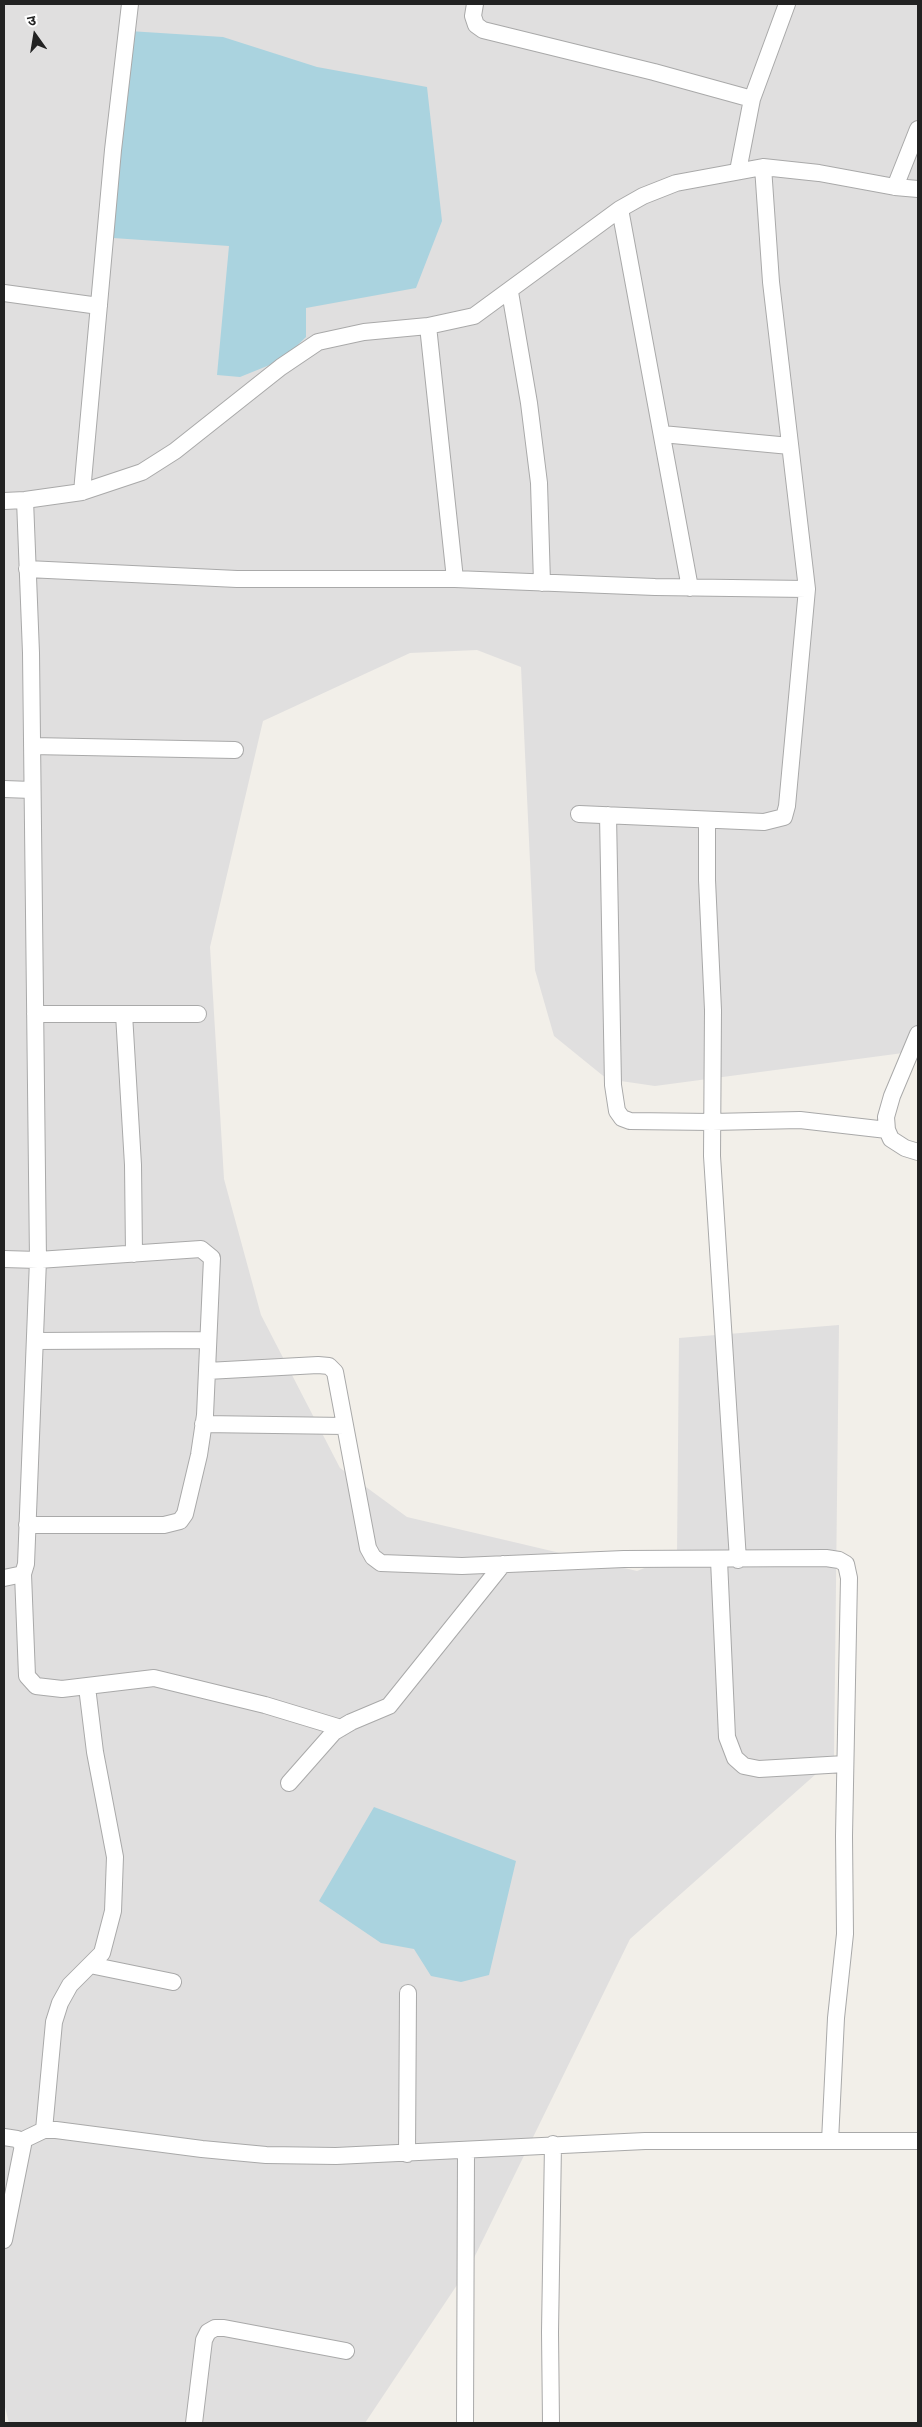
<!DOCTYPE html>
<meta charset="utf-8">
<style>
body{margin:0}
#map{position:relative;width:922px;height:2427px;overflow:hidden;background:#f2efe9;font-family:"Archivo Narrow","Noto Sans Devanagari",sans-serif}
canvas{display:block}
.frame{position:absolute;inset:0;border:5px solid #222;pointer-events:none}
.north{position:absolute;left:10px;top:10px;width:50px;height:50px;-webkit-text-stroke:4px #fff;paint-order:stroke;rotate:347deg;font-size:14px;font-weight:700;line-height:20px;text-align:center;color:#222}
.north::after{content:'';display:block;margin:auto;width:18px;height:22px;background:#222;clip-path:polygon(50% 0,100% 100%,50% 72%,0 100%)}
</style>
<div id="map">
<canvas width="922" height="2427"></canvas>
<div class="frame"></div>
<div class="north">उ</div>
</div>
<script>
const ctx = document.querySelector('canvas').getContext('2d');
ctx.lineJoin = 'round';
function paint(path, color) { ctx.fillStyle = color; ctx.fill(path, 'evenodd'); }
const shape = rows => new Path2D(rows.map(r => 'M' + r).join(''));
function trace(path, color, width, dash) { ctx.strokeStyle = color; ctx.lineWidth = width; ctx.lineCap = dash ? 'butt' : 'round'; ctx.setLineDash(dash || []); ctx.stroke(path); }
const residential = shape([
 [4,4,918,4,918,1051,655,1086,607,1079,554,1036,535,970,521,667,477,650,410,653,263,721,210,947,224,1179,261,1315,340,1468,407,1517,637,1571,677,1555,679,1338,839,1325,834,1758,630,1939,471,2264,365,2423,9,2423,4,2403]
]);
const water = shape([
 [129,31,223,37,317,67,427,87,442,221,416,288,306,308,306,337,282,360,240,377,217,375,229,246,113,238],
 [374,1807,516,1861,489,1975,461,1982,431,1976,414,1949,381,1943,319,1901]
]);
const street = shape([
 [475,4,473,16,476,25,483,30,654,72,752,99],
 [738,171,752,99,787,4],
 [895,187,918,129],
 [620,209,690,588],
 [510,292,529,403,539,483,542,583],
 [4,293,99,306],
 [428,326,455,579],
 [662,434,790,446],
 [82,492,113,150,130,4],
 [4,501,25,500,82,492,142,472,175,451,281,367,318,342,364,332,428,326,474,316,620,209,643,196,676,183,763,167,819,173,895,187,918,189],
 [27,569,237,579,455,579,655,587,807,589,771,282,763,167],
 [32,746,235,750],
 [4,789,32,790],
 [579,814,764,822,784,817,787,806,807,589],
 [608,815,613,1085,617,1111,622,1118,630,1121,712,1122,800,1120,887,1130],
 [707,820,707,880,713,1010,712,1156,738,1560],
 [35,1014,198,1014],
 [124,1014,133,1165,134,1254],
 [918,1034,892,1096,886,1117,887,1130,891,1139,905,1148,918,1152],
 [4,1259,38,1260,201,1249,212,1258,205,1415,199,1455,185,1514,180,1521,164,1525,27,1525],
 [35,1341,207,1340],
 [207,1371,318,1365,329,1366,335,1372,368,1548,373,1557,381,1563,462,1566,624,1559,826,1558,839,1560,846,1564,849,1578,844,1836,845,1934,836,2018,830,2141],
 [203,1424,345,1426],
 [719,1560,727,1737,735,1758,744,1766,759,1769,845,1764],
 [23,1574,27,1676,36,1686,62,1689,154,1678,265,1705,341,1728],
 [4,1578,23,1574,26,1564,38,1260,31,653,25,500],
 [289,1783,334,1732,351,1722,389,1706,503,1564],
 [90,1965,173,1982],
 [44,2130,54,2022,60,2003,70,1985,102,1953,113,1911,115,1857,95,1752,87,1687],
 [4,2137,17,2139,23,2145,4,2240],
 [21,2141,44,2130,56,2130,202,2149,266,2155,336,2156,645,2141,918,2141],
 [407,2154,408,1993],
 [194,2423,204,2340,208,2332,215,2328,224,2328,346,2351],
 [465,2423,466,2151],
 [551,2423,550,2332,553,2144]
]);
paint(residential, '#e0dfdf');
paint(water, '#aad3df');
trace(street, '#a9a9a9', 18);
trace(street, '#fff', 16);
</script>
